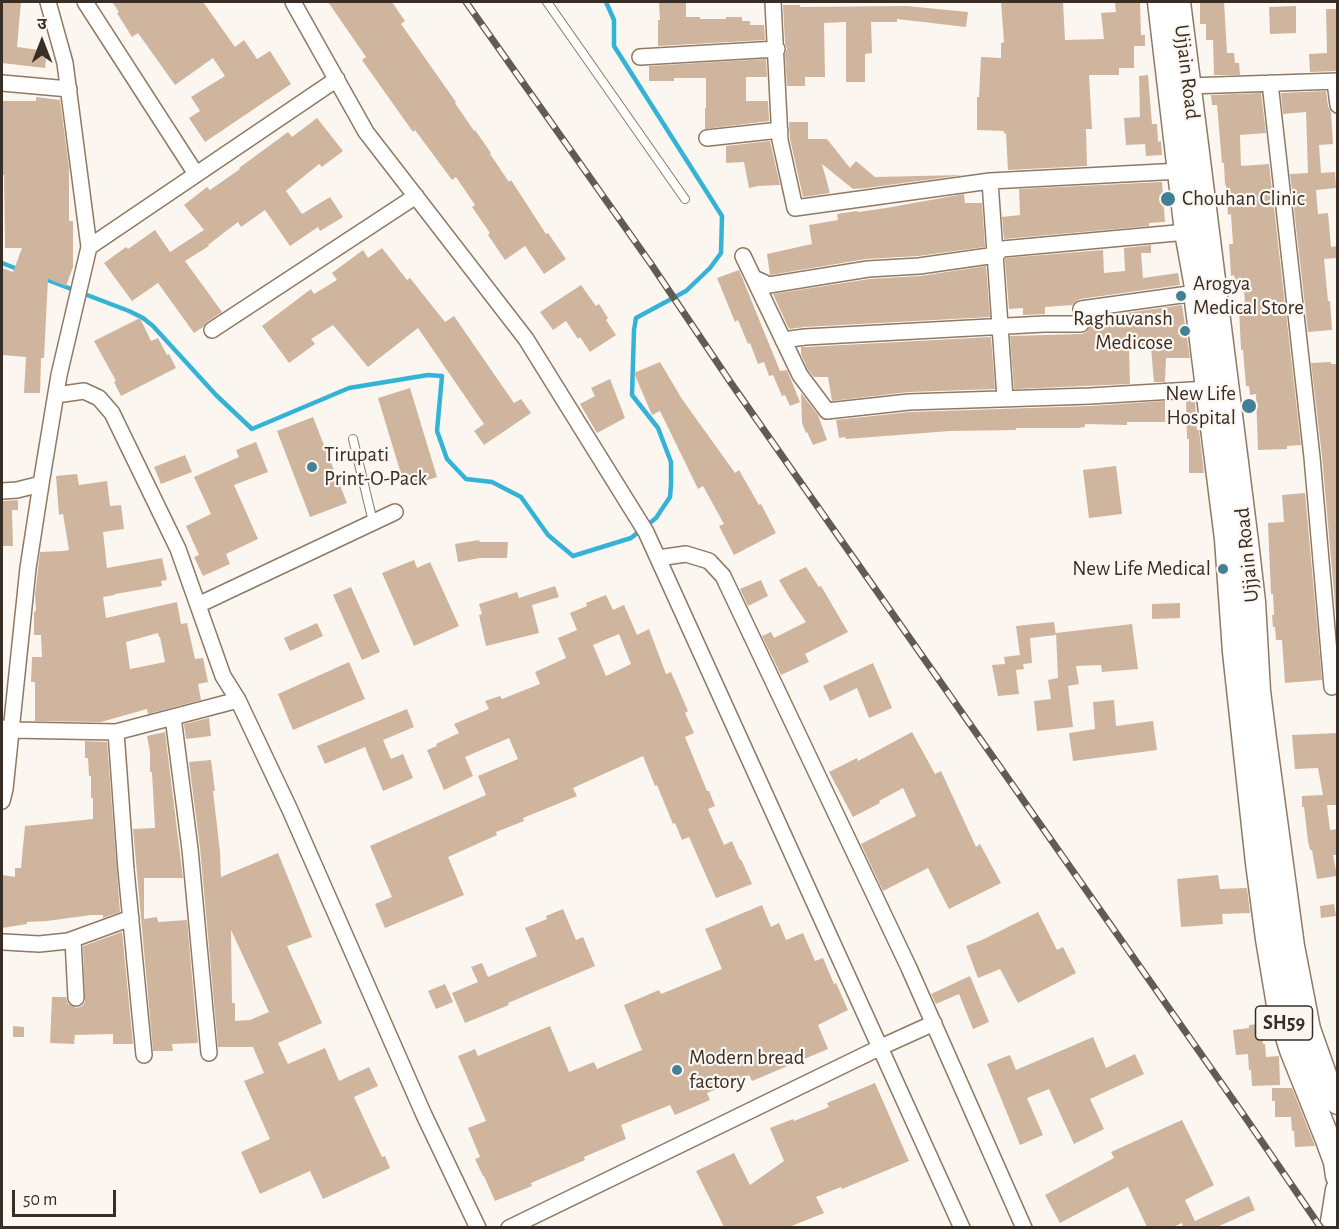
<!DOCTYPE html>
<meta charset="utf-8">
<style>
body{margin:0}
#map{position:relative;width:1339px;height:1229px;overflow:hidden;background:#fcf6f1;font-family:"Alegreya Sans","Noto Sans Devanagari",sans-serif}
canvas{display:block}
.frame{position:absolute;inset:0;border:3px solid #382e25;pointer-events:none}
.north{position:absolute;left:12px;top:12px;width:60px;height:60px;-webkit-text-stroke:4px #fcf6f1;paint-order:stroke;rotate:0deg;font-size:16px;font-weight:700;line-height:24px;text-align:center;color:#382e25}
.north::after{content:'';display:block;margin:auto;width:21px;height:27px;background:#382e25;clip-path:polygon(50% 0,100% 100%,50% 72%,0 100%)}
.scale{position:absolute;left:12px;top:1190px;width:104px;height:27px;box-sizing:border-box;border:3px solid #382e25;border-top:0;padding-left:8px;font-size:18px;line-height:21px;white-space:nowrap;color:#382e25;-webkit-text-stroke:4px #fcf6f1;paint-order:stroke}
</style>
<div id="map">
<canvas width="1339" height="1229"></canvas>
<div class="frame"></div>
<div class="north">उ</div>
<div class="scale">50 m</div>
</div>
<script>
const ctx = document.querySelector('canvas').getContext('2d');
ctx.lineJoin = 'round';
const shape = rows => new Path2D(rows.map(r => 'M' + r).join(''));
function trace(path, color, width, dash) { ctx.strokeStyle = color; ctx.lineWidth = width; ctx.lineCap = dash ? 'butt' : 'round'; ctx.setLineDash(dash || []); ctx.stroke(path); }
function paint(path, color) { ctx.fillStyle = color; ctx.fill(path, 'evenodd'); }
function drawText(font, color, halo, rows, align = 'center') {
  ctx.font = font + ' "Alegreya Sans",sans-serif'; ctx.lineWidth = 4.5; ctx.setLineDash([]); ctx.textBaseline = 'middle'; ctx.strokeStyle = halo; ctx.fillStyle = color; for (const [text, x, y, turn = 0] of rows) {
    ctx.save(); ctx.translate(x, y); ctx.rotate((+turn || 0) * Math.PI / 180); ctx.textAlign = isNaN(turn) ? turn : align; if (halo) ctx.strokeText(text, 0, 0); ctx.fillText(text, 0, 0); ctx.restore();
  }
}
const stream = shape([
 [2,263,20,270],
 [45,279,129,311,143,318,153,326,216,395,252,429,349,388,428,375,442,376,437,431,447,459,466,479,492,482,521,497,548,535,573,556,631,538,656,518,670,497,671,484,671,462,658,428,632,395,634,330,636,318,686,291,710,268,721,253,722,216,614,46,614,20,606,2]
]);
const building = shape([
 [2,2,21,2,17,47,47,51,45,68,2,63],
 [112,2,203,2,235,47,244,40,257,59,270,51,291,84,205,142,189,118,200,111,191,97,225,76,213,58,175,85,138,33,132,37,117,13,119,12],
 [328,2,392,2,405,21,401,24,456,102,455,103,474,131,475,130,491,153,490,154,509,182,511,180,546,234,548,233,566,259,544,274,525,246,505,260,488,235,490,233,472,207,475,205,456,177,452,180,415,130,413,132,362,60,366,57],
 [659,2,686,2,686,17,700,17,700,19,726,19,726,17,742,17,742,21,750,21,750,25,764,25,765,40,658,46,658,20,660,20],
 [1001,2,1063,2,1065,40,1104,39,1101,13,1116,12,1115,3,1140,2,1141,35,1145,35,1145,46,1134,46,1134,68,1119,68,1119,75,1089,75,1092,129,1086,129,1087,166,1008,170,1006,133,1004,134,1004,131,977,130,977,97,979,97,981,57,1001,58,1001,43,1004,42],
 [1200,2,1224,2,1227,53,1234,53,1235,63,1239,63,1240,75,1214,75,1213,40,1206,40,1206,24,1200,24],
 [783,5,800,5,800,7,907,6,968,12,966,27,897,19,897,22,871,22,872,53,865,54,865,82,846,82,846,22,824,23,825,77,805,77,805,86,787,86,785,54,787,49,785,43],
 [1296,6,1296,33,1270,34,1269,7],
 [1326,9,1337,9,1338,71,1310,72,1309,54,1327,53],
 [766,59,767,77,746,77,746,101,768,101,769,121,705,129,705,108,706,108,706,78,674,78,674,81,649,81,649,66],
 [1148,75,1152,124,1157,124,1158,142,1161,141,1162,155,1146,156,1145,144,1126,145,1124,118,1140,117,1139,76],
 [1326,91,1328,106,1331,112,1333,144,1319,145,1321,173,1335,172,1336,188,1316,190,1318,214,1328,213,1331,247,1338,246,1338,258,1324,259,1328,301,1330,301,1332,330,1308,332,1290,174,1308,173,1306,112,1283,114,1281,93],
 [1261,93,1266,133,1240,135,1241,166,1269,164,1301,445,1287,446,1287,449,1258,450,1256,394,1250,395,1249,386,1246,386,1243,350,1241,350,1239,308,1245,307,1244,283,1235,283,1234,275,1231,276,1229,244,1233,244,1231,214,1228,215,1226,185,1225,185,1224,163,1222,163,1217,105,1212,105,1211,95],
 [36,97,60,100,69,167,69,221,73,221,73,267,66,286,48,279,44,358,41,358,40,393,24,393,26,357,2,355,2,268,13,272,22,248,5,248,4,175,2,175,2,101,36,101],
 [317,118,343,151,322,167,319,164,287,190,286,191,302,214,330,197,343,217,320,231,318,227,290,246,265,210,241,227,238,222,208,245,209,246,185,261,222,312,207,322,203,327,194,333,158,283,132,301,104,263,126,247,128,249,155,230,170,252,204,230,184,205,207,187,210,190,240,169,239,168,288,132,292,137],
 [789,122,808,122,808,139,827,139,850,168,856,161,875,177,963,175,866,188,853,189,822,164,830,193,803,197,790,139],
 [770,141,780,185,758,186,749,188,744,162,726,163,726,146],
 [1162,182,1165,222,1149,223,1149,226,1004,239,1002,217,1020,215,1019,189],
 [964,194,965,203,982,203,985,247,918,256,866,259,770,275,767,254,812,244,809,225,838,220,837,214,857,211,858,212,886,208],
 [1151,245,1151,253,1141,253,1143,278,1178,273,1180,285,1080,299,1076,301,1072,305,1045,307,1045,314,1023,315,1023,308,1009,309,1005,260,1006,258,1103,250,1104,273,1125,271,1124,248],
 [382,248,407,280,410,278,445,322,454,316,514,403,521,399,531,413,484,445,474,431,484,424,418,328,368,367,333,325,311,339,315,344,289,363,262,326,311,289,314,294,337,280,332,273,363,250,368,258],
 [986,266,990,317,804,327,789,329,773,294,869,279,920,276],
 [739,270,780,371,787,370,800,402,790,406,785,395,782,396,773,375,769,376,764,362,758,364,750,343,748,344,738,320,735,322,717,278],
 [581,285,596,306,599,304,608,318,606,320,616,335,590,352,580,337,578,339,566,321,553,330,540,312],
 [1182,305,1190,358,1166,358,1165,382,1154,382,1151,348,1129,349,1130,384,1014,389,1010,336,1082,334,1086,332,1090,326,1106,325,1105,316],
 [140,318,151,341,158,338,167,355,169,354,176,368,121,396,114,382,116,381,94,341],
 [991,337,995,389,909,392,832,401,828,377,814,377,808,370,801,354,801,347,806,347],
 [660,362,682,399,735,473,739,470,759,505,761,504,776,533,734,555,719,526,724,524,703,486,698,489,660,411,652,415,634,373],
 [1331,362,1331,364,1338,364,1338,638,1322,456,1311,363],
 [610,379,625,418,597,433,580,404,595,396,591,388],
 [410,388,437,477,405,487,378,398],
 [801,393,818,415,827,440,813,445,807,432,806,433,802,423],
 [1186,400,1195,400,1197,430,1199,430,1204,473,1189,473,1189,439,1187,439],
 [1165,401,1165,422,1127,422,1127,425,1085,424,1085,427,1078,428,1016,428,1016,430,950,431,846,439,845,437,839,438,836,420,910,412,1090,406],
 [313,417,347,503,310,517,277,431],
 [256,442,268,472,234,485,258,539,226,554,230,564,203,576,194,557,199,555,186,526,211,514,194,477,239,457,236,450],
 [185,455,192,472,161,484,154,467],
 [1116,466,1122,514,1089,518,1083,470],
 [77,474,79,485,107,481,110,506,121,505,124,529,103,532,107,568,162,558,167,580,161,581,162,586,115,594,115,595,103,597,106,618,177,602,181,624,187,623,195,659,203,658,208,682,198,684,201,700,148,714,147,709,101,722,35,721,35,682,31,682,32,657,42,657,41,635,34,635,34,612,36,611,35,595,40,552,63,551,69,550,63,514,59,515,56,476],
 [158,633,159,637,160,637,165,662,130,669,126,642],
 [1305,493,1322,680,1285,683,1282,640,1276,640,1275,627,1273,627,1272,615,1274,615,1273,594,1271,594,1268,523,1284,522,1282,495],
 [18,500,18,510,12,510,13,546,2,546,2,501],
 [479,540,480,542,508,542,507,558,480,558,458,562,455,544],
 [414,560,417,568,430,562,459,626,414,646,382,573],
 [806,567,819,587,821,586,848,632,805,654,809,662,781,675,762,636,771,632,774,638,806,622,789,597,779,580],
 [761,580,768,596,748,606,740,589],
 [555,586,559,597,532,605,539,633,486,646,479,615,482,614,479,604,517,592,519,598],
 [351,587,380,652,362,660,333,595],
 [606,595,613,610,624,605,637,635,649,629,666,674,671,672,688,711,685,713,694,733,685,737,707,791,709,791,715,806,708,809,724,845,732,841,740,860,741,859,752,884,716,898,689,837,682,840,675,823,673,824,657,785,655,786,643,756,573,788,577,796,523,818,524,821,496,832,497,835,448,857,464,895,385,928,375,904,392,897,370,846,486,795,478,776,518,759,509,738,465,757,473,776,444,790,427,750,437,746,436,744,459,733,454,724,489,709,485,701,500,696,502,699,540,684,535,672,566,658,558,638,577,630,570,613,587,606,586,603],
 [619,634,631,664,606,676,593,645],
 [1180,603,1180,618,1152,619,1152,604],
 [1054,622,1056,635,1030,638,1032,663,1023,664,1024,669,1016,670,1019,694,998,696,992,665,1005,664,1004,657,1020,655,1016,626],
 [317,623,323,636,290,651,284,638],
 [1132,624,1138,669,1102,672,1101,665,1076,666,1079,684,1068,686,1073,727,1037,731,1034,701,1051,699,1048,680,1058,678,1056,633],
 [349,662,365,699,293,730,278,694],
 [873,663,892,708,869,718,857,688,830,701,823,686],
 [1114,700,1116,726,1153,721,1157,750,1073,761,1069,733,1095,729,1093,702],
 [407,709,414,727,383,740,391,759,403,754,413,778,383,791,365,747,325,764,317,746],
 [209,718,211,736,186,739,184,724],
 [165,732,183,878,144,878,144,919,157,917,158,922,187,920,198,1043,172,1044,173,1051,153,1051,133,829,155,828,152,772,150,772,150,752,147,736],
 [912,732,935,774,941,771,976,847,980,844,1001,883,949,909,928,868,883,891,861,844,916,816,903,788,879,801,880,803,853,817,829,772,857,758,858,761],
 [1338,733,1338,805,1327,805,1330,830,1338,829,1338,855,1333,855,1337,876,1317,879,1312,850,1310,850,1308,841,1304,807,1302,807,1302,796,1323,795,1318,768,1295,769,1292,735],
 [85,741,107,742,120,912,103,918,103,915,91,915,47,921,27,922,27,924,2,928,2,875,15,877,15,868,21,868,25,826,93,819,93,798,91,798,91,776,89,776,88,758,85,758],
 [211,760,215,791,213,791,220,852,221,877,278,853,312,937,287,946,322,1023,278,1043,288,1064,325,1048,339,1081,369,1067,378,1086,354,1097,382,1157,385,1156,390,1168,323,1199,310,1171,260,1194,241,1152,270,1139,244,1081,264,1073,253,1047,218,1047,200,848,189,762],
 [231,930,269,1012,250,1020,235,1021,235,1003,232,1003],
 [1218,875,1220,889,1247,888,1250,913,1222,914,1223,924,1181,927,1177,879],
 [1334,904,1336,916,1321,918,1320,906],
 [762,905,771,927,779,923,786,940,803,933,815,961,823,958,834,984,836,983,848,1010,818,1025,828,1049,752,1081,749,1075,707,1093,710,1100,675,1115,670,1105,621,1125,626,1139,584,1157,585,1160,531,1183,532,1186,495,1201,484,1176,483,1176,475,1159,480,1157,468,1128,486,1121,458,1056,475,1049,478,1056,550,1026,569,1072,594,1062,597,1069,642,1050,624,1005,659,990,661,994,722,969,705,929],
 [563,909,576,940,583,937,595,966,508,1003,509,1005,465,1023,452,993,478,982,471,967,482,963,488,977,537,956,525,928,547,919,546,916],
 [1038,912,1057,950,1063,947,1076,973,1018,1003,1000,969,978,978,966,946,982,940],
 [122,932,133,1044,113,1044,113,1034,75,1035,74,1044,50,1043,52,997,66,997,68,1004,76,1008,82,1006,85,1002,83,946],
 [970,976,989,1022,973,1029,959,994,936,1004,931,994],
 [445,984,453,1002,436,1009,428,991],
 [1260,1024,1263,1044,1265,1044,1266,1057,1279,1056,1280,1085,1252,1086,1251,1070,1249,1070,1248,1054,1236,1055,1233,1030,1249,1028,1249,1025],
 [13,1026,24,1027,24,1037,13,1037],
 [1093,1037,1106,1068,1135,1054,1144,1074,1090,1099,1104,1129,1074,1144,1049,1089,1027,1098,1043,1135,1020,1145,987,1064,1010,1055,1016,1070],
 [875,1083,909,1161,842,1189,841,1187,816,1197,824,1213,789,1227,724,1227,696,1171,734,1153,750,1185,784,1161,770,1128,793,1119,794,1121,829,1107,827,1103],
 [1272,1088,1292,1088,1315,1146,1295,1147,1294,1131,1292,1131,1291,1117,1275,1117,1275,1101,1272,1101],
 [1182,1120,1214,1185,1185,1200,1195,1221,1249,1196,1255,1210,1217,1227,1181,1227,1183,1227,1182,1223,1173,1227,1147,1227,1128,1187,1060,1223,1045,1195,1114,1158,1111,1152]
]);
const service = shape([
 [547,2,685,199],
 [353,439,373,522]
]);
const minor = shape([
 [48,2,65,63,89,247],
 [85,2,196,174],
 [293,2,366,132,526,339,646,532,962,1228],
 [773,2,780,140,795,208,990,181,1181,171],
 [640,57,777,49],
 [1335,82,1338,105],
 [2,83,69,89],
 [1270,83,1312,457,1332,687],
 [1188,86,1338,81],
 [707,138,780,130],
 [990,181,1005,398],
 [743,256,800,375,827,411,909,402,1090,396,1208,389],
 [754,278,769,285,868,269,919,266,996,255,1002,249,1187,232],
 [1081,309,1196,293],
 [212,330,416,196],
 [783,340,805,337,1044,324,1081,324],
 [56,395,84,391,99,398,112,413,178,549,223,676,238,700,290,810,424,1115,478,1228],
 [2,491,17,490,41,484],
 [658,558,686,554,709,561,723,576,909,968,1024,1228],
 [198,605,395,512],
 [173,717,190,849,209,1053],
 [3,728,12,730,116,732,238,700],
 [116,732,126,870,144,1055],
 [2,801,5,789,28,568,41,484,59,375,89,247,337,79],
 [73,939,76,998],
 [4,942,39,944,68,941,131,918],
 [509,1228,881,1047,934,1023]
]);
const primary = shape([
 [1160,2,1187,232,1197,287,1196,293,1227,539,1235,652,1258,863,1268,939,1280,1011,1292,1050,1328,1140,1336,1162,1338,1176],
 [1178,2,1246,542,1253,602,1258,691,1264,739,1292,946,1308,1029,1325,1077,1338,1102],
 [1332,1228,1338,1190]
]);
const rail = shape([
 [466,2,651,264,731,383,1243,1114,1321,1228]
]);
const markers = [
 [1168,199,8,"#418095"],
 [1181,296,6,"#418095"],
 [1185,331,6,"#418095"],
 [1249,406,8,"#418095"],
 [312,467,6,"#418095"],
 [1223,569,6,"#418095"],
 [677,1070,6,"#418095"]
];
const shields = [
 [1284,1023,57]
];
const shieldNames = [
 ["SH59",1284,1023]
];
const streetNames = [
 ["Ujjain Road",1187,72,83],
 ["Ujjain Road",1247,555,-96]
];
const poiNames = [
 ["Chouhan Clinic",1182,199],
 ["Arogya",1193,284],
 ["Medical Store",1193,308],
 ["Raghuvansh",1173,319,"right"],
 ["Medicose",1173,343,"right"],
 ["New Life",1236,394,"right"],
 ["Hospital",1236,418,"right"],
 ["Tirupati",324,455],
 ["Print-O-Pack",324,479],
 ["New Life Medical",1211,569,"right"],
 ["Modern bread",689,1058],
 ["factory",689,1082]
];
trace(stream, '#35b3d7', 4.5);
paint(building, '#cfb59d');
trace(service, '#907962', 10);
trace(minor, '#907962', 18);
trace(primary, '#907962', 27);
trace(service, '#fff', 8);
trace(minor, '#fff', 15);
trace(primary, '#fff', 24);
trace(rail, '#635a52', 7);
trace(rail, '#fcf6f1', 4.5, [14]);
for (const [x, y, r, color] of markers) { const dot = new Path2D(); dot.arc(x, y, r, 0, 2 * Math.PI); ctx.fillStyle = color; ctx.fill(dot); trace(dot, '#fcf6f1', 2); }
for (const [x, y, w] of shields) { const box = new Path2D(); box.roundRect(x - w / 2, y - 17, w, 34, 4.5); ctx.fillStyle = '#fcf6f1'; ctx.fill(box); trace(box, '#382e25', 1.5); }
drawText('bold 20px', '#382e25', null, shieldNames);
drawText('21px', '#382e25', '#fcf6f1', streetNames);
drawText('21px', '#382e25', '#fcf6f1', poiNames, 'left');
</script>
